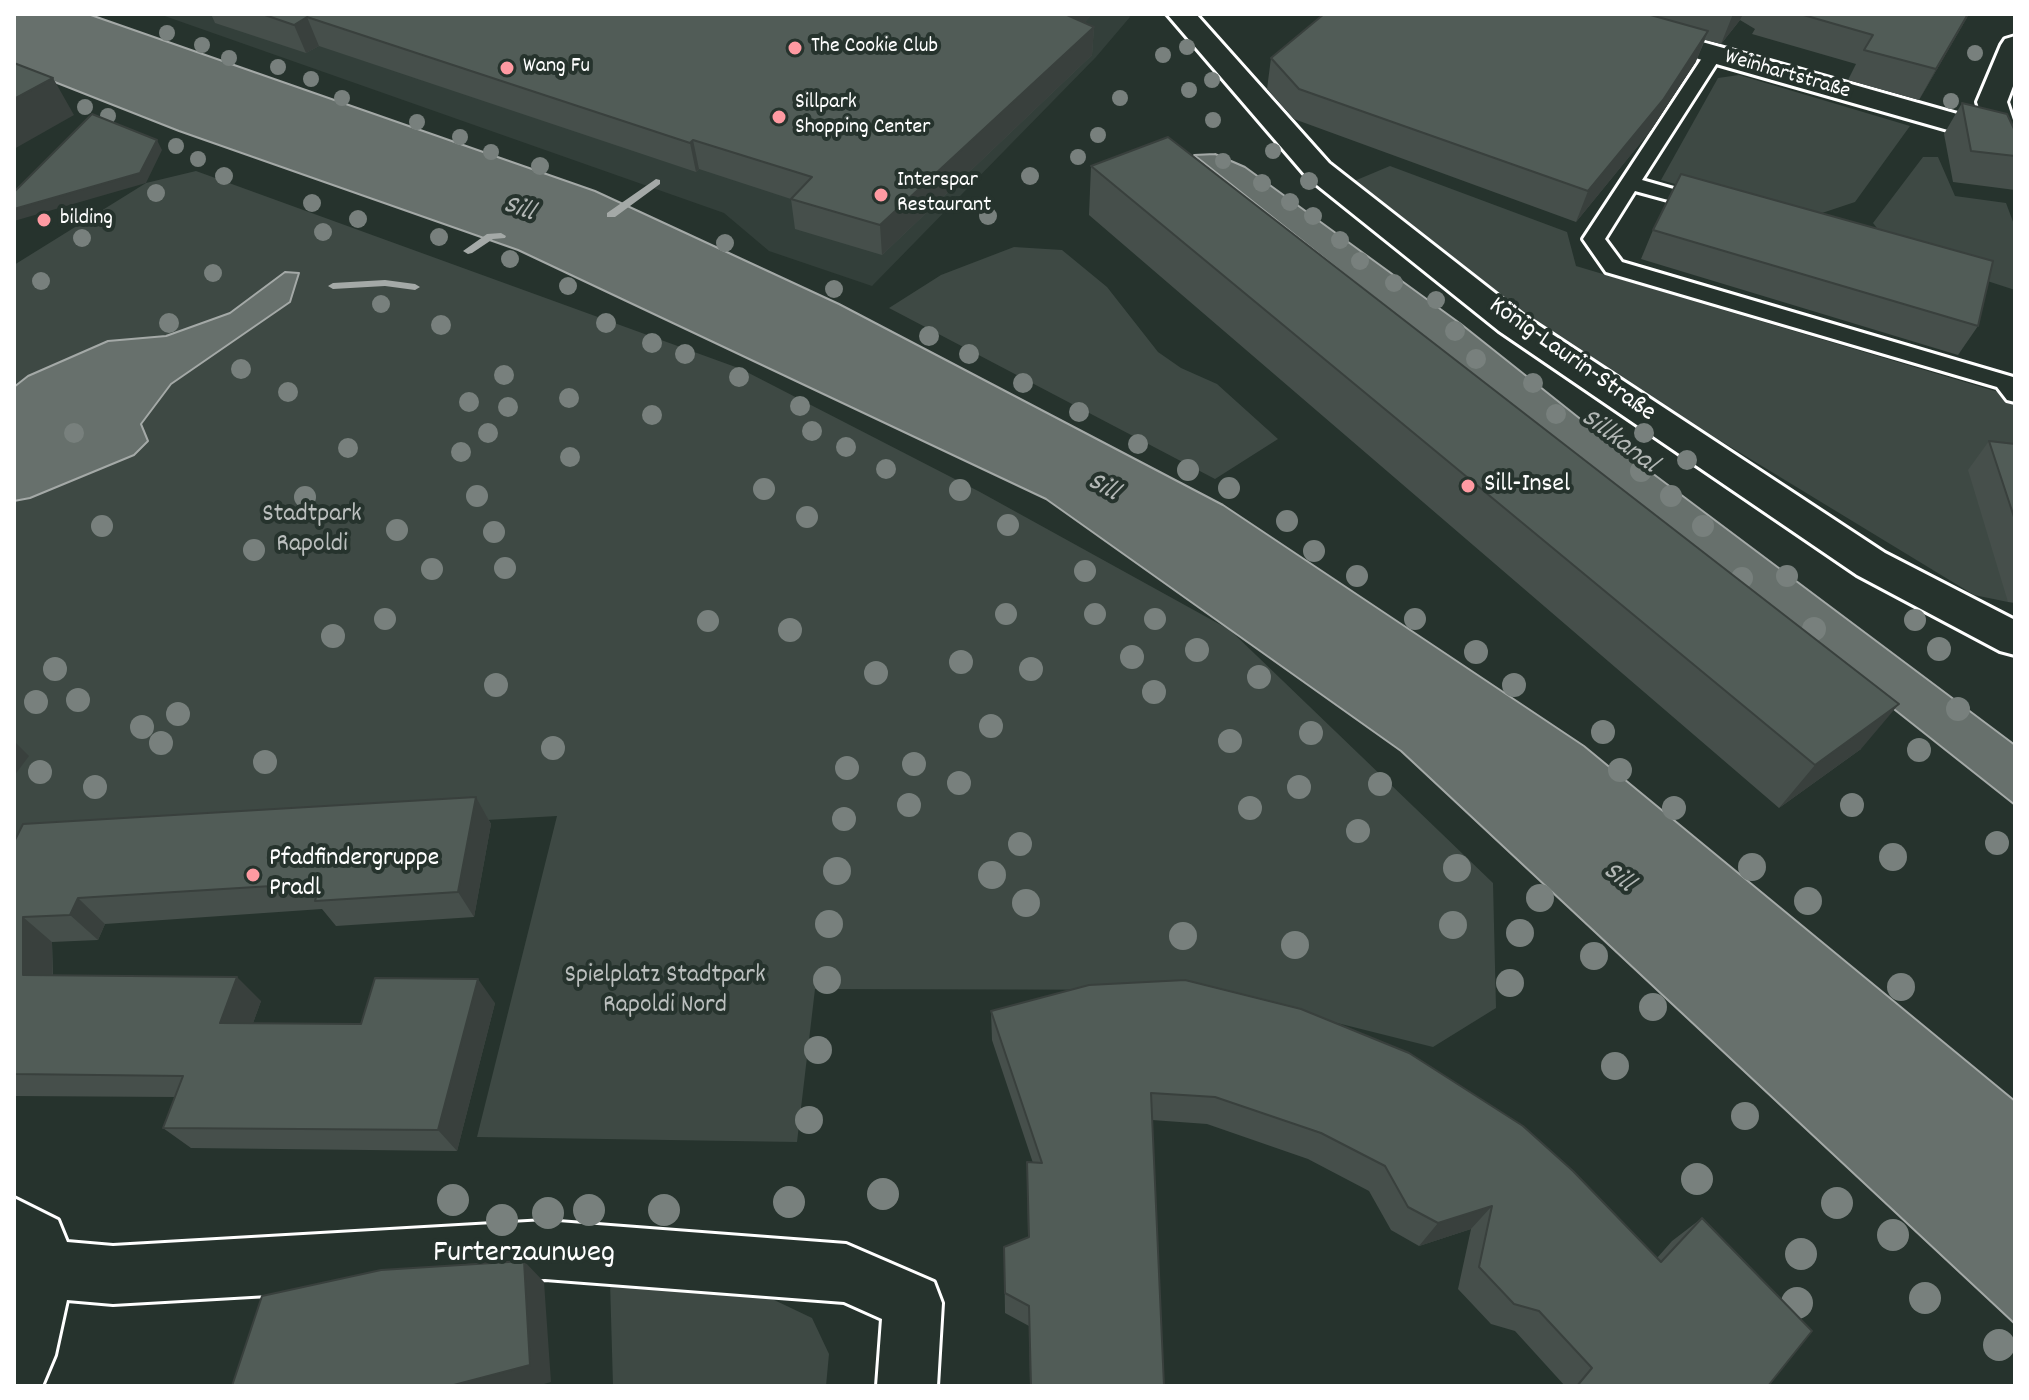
<!DOCTYPE html>
<meta charset="utf-8">
<style>
body{margin:0}
#map{position:relative;width:2029px;height:1400px;overflow:hidden;background:#26332d;font-family:Dekko,sans-serif}
canvas{display:block}
.frame{position:absolute;inset:0;border:16px solid #fff;pointer-events:none}
</style>
<div id="map">
<canvas width="2029" height="1400"></canvas>
<div class="frame"></div>
</div>
<script>
const ctx = document.querySelector('canvas').getContext('2d');
ctx.lineJoin = 'round';
function paint(path, color) { ctx.fillStyle = color; ctx.fill(path, 'evenodd'); }
const shape = rows => new Path2D(rows.map(r => 'M' + r).join(''));
function trace(path, color, width, dash) { ctx.strokeStyle = color; ctx.lineWidth = width; ctx.lineCap = dash ? 'butt' : 'round'; ctx.setLineDash(dash || []); ctx.stroke(path); }
function drawText(font, color, halo, rows, align = 'center') {
  ctx.font = font + ' Dekko,sans-serif'; ctx.lineWidth = 8; ctx.setLineDash([]); ctx.textBaseline = 'middle'; ctx.strokeStyle = halo; ctx.fillStyle = color; for (const [text, x, y, turn = 0] of rows) {
    ctx.save(); ctx.translate(x, y); ctx.rotate((+turn || 0) * Math.PI / 180); ctx.textAlign = isNaN(turn) ? turn : align; if (halo) ctx.strokeText(text, 0, 0); ctx.fillText(text, 0, 0); ctx.restore();
  }
}
const built = shape([
 [159,14,1129,14,1130,17,1096,57,872,286,769,251,724,213]
]);
const green = shape([
 [1739,75,1910,126,1855,202,1801,220,1661,180,1718,78],
 [1923,157,1938,157,1955,196,2006,203,2015,227,2015,290,1895,251,1873,223],
 [1390,166,1567,232,1576,266,2015,397,2015,477,2008,602,1974,595,1535,328,1347,184],
 [196,171,741,369,980,492,1230,630,1493,883,1496,1008,1433,1047,1205,990,815,989,797,1142,477,1137,557,816,45,845,14,842,14,265,146,183],
 [1014,247,1062,250,1107,287,1158,352,1181,368,1217,384,1278,439,1215,479,889,308,941,275],
 [610,1281,770,1298,812,1318,829,1354,826,1386,613,1386]
]);
const water = shape([
 [14,14,88,14,595,191,839,304,1223,505,1584,746,2015,1101,2015,1324,1401,751,1046,499,518,250,179,131,14,66,14,14],
 [1215,154,1245,167,1461,324,1588,425,2015,745,2015,805,1194,155,1215,154],
 [285,272,299,273,290,302,171,384,141,424,148,441,134,455,30,498,14,501,14,387,28,376,108,341,166,336,230,313,285,272]
]);
const stream = shape([
 [656,179,660,180,660,184,615,217,607,217,607,213,656,179],
 [501,233,506,236,505,238,493,239,472,253,468,254,463,251,487,234,501,233],
 [385,280,415,284,420,287,415,290,385,286,333,289,328,286,333,283,385,280]
]);
const service = shape([
 [1713,50,1722,55,1642,180,1712,200,1715,204,1705,210,1635,191,1605,239,1622,262,2013,377,2015,402,2007,400,1997,387,1606,272,1583,239,1704,55,1713,50]
]);
const minor = shape([
 [2015,36,2015,81,2007,102,2015,126,2015,141,2003,145,1992,142,1988,136,1977,102,2001,45,2005,39,2015,36],
 [14,1198,58,1220,67,1242,113,1246,545,1221,846,1244,934,1282,942,1303,937,1386,877,1386,882,1319,844,1302,545,1279,113,1304,67,1300,55,1355,42,1386,14,1386,14,1198]
]);
const tertiary = shape([
 [1167,14,1196,14,1329,163,1523,315,1885,553,2015,620,2015,655,2000,651,1857,575,1499,331,1307,177,1167,14],
 [1558,14,1603,14,2014,130,2015,175,2004,173,1990,142,1562,20,1558,14]
]);
const trees = [
 [167,33,8],
 [202,45,8],
 [1187,47,8],
 [1975,53,8],
 [1163,55,8],
 [229,58,8],
 [278,67,8],
 [311,79,8],
 [1212,80,8],
 [1189,90,8],
 [342,98,8],
 [1120,98,8],
 [1951,101,8],
 [85,107,8],
 [108,116,8],
 [1213,120,8],
 [417,122,8],
 [1098,135,8],
 [460,137,8],
 [176,146,8],
 [1273,151,8],
 [491,152,8],
 [1078,157,8],
 [198,159,8],
 [1223,161,8],
 [540,166,9],
 [224,176,9],
 [1030,176,9],
 [1309,181,9],
 [1262,183,9],
 [156,193,9],
 [1290,202,9],
 [312,203,9],
 [988,216,9],
 [1313,216,9],
 [358,219,9],
 [323,232,9],
 [439,237,9],
 [82,238,9],
 [1340,240,9],
 [725,243,9],
 [510,259,9],
 [1360,261,9],
 [213,273,9],
 [41,281,9],
 [1394,283,9],
 [568,286,9],
 [834,289,9],
 [1436,300,9],
 [381,304,9],
 [169,323,10],
 [606,323,10],
 [441,325,10],
 [1455,331,10],
 [929,336,10],
 [652,343,10],
 [685,354,10],
 [969,354,10],
 [1476,359,10],
 [241,369,10],
 [504,375,10],
 [739,377,10],
 [1023,383,10],
 [1533,383,10],
 [288,392,10],
 [569,398,10],
 [469,402,10],
 [800,406,10],
 [508,407,10],
 [1079,412,10],
 [1556,414,10],
 [652,415,10],
 [812,431,10],
 [74,433,10],
 [488,433,10],
 [1644,433,10],
 [1138,444,10],
 [846,447,10],
 [348,448,10],
 [461,452,10],
 [570,457,10],
 [1687,460,10],
 [886,469,10],
 [1188,470,11],
 [1641,471,11],
 [1229,488,11],
 [764,489,11],
 [960,490,11],
 [477,496,11],
 [1671,496,11],
 [305,497,11],
 [807,517,11],
 [1287,521,11],
 [1008,525,11],
 [102,526,11],
 [1703,526,11],
 [397,530,11],
 [494,532,11],
 [254,550,11],
 [1314,551,11],
 [505,568,11],
 [432,569,11],
 [1085,571,11],
 [1357,576,11],
 [1787,576,11],
 [1742,578,11],
 [1006,614,11],
 [1095,614,11],
 [385,619,11],
 [1155,619,11],
 [1415,619,11],
 [1915,620,11],
 [708,621,11],
 [1814,629,12],
 [790,630,12],
 [333,636,12],
 [1939,649,12],
 [1197,650,12],
 [1476,652,12],
 [1132,657,12],
 [961,662,12],
 [55,669,12],
 [1031,669,12],
 [876,673,12],
 [1259,677,12],
 [496,685,12],
 [1514,685,12],
 [1154,692,12],
 [78,700,12],
 [36,702,12],
 [1958,709,12],
 [178,714,12],
 [991,726,12],
 [142,727,12],
 [1603,732,12],
 [1311,733,12],
 [1230,741,12],
 [161,743,12],
 [553,748,12],
 [1919,750,12],
 [265,762,12],
 [914,764,12],
 [847,768,12],
 [1620,770,12],
 [40,772,12],
 [959,783,12],
 [1380,784,12],
 [95,787,12],
 [1299,787,12],
 [909,805,12],
 [1852,805,12],
 [1250,808,12],
 [1674,808,12],
 [844,819,12],
 [1358,831,12],
 [1997,843,12],
 [1020,844,12],
 [1893,857,14],
 [1752,867,14],
 [1457,868,14],
 [837,871,14],
 [992,875,14],
 [1540,898,14],
 [1808,901,14],
 [1026,903,14],
 [829,924,14],
 [1453,925,14],
 [1520,933,14],
 [1183,936,14],
 [1295,945,14],
 [1594,956,14],
 [827,980,14],
 [1510,983,14],
 [1901,987,14],
 [1653,1007,14],
 [818,1050,14],
 [1615,1066,14],
 [1745,1116,14],
 [809,1120,14],
 [1697,1179,16],
 [883,1194,16],
 [453,1200,16],
 [789,1202,16],
 [1837,1203,16],
 [589,1210,16],
 [664,1210,16],
 [548,1213,16],
 [502,1220,16],
 [1893,1235,16],
 [1801,1254,16],
 [1925,1298,16],
 [1797,1303,16],
 [1999,1345,16]
];
const wall = shape([
 [211,14,1092,14,1084,23,1094,27,1092,55,882,255,795,229,791,199,699,169,696,172,319,46,306,53,215,23],
 [1324,14,1969,14,1919,100,1848,80,1856,64,1752,34,1755,29,1740,20,1721,44,1705,40,1696,61,1651,130,1576,222,1294,119,1267,89,1271,58],
 [1962,103,2015,131,2015,190,1953,182,1944,134],
 [1091,166,1861,749,1779,808,1089,215],
 [1653,230,1978,326,1958,355,1641,259],
 [1989,441,2015,444,2015,603,2008,602,1968,470],
 [476,797,491,824,474,917,336,926,322,909,105,924,98,940,52,942,53,975,261,1001,253,1023,361,1024,495,1003,457,1151,191,1148,163,1128,175,1097,14,1096,14,842],
 [991,1011,1657,1258,1672,1241,1702,1218,1768,1386,1565,1386,1515,1331,1491,1324,1458,1289,1471,1229,1419,1246,1391,1230,1369,1191,1308,1159,1207,1124,1152,1120,1164,1386,1030,1386,1029,1326,1005,1313,1004,1247,1028,1237,1027,1162,1033,1163,992,1040]
]);
const shadedWall = shape([
 [1068,14,1092,14,1066,44,1067,15],
 [1733,14,1743,14,1740,20,1721,44],
 [1968,14,1969,14,1919,100,1936,69],
 [307,17,319,46,306,53,294,25],
 [1094,27,1092,55,882,255,880,225],
 [1708,31,1696,61,1651,130,1576,222,1588,191],
 [53,78,74,115,14,149,14,99],
 [157,140,162,150,146,183,14,221,14,209],
 [693,140,699,169,696,172,690,143],
 [1899,704,1861,749,1779,808,1815,765],
 [14,741,29,756,14,776],
 [476,797,491,824,474,917,458,892],
 [78,898,105,924,98,940,70,915],
 [23,917,52,942,53,998,23,975],
 [237,977,261,1001,245,1045,220,1023],
 [478,979,495,1003,457,1151,438,1130],
 [1492,1206,1471,1229,1419,1246,1438,1223],
 [524,1261,544,1282,551,1382,537,1386,450,1386]
]);
const building = shape([
 [262,14,1068,14,1067,15,1094,27,880,225,791,199,812,177,693,140,690,143,307,17,294,25,262,14],
 [1324,14,1647,14,1708,31,1663,100,1588,191,1299,89,1271,58,1324,14],
 [1800,14,1968,14,1936,69,1864,50,1873,35,1800,14],
 [14,63,53,78,14,99,14,63],
 [1962,103,2007,114,2015,131,2015,156,1971,151,1962,103],
 [92,114,157,140,140,173,14,209,14,192,92,114],
 [1168,137,1899,704,1815,765,1091,166,1168,137],
 [1681,174,1993,261,1978,326,1653,230,1681,174],
 [1989,441,2015,444,2015,520,1989,441],
 [476,797,458,892,315,901,320,883,78,898,70,915,23,917,23,975,237,977,220,1023,361,1024,375,978,478,979,438,1130,163,1128,183,1076,14,1074,14,842,23,824,476,797],
 [1185,980,1301,1009,1409,1053,1523,1126,1573,1171,1661,1262,1702,1218,1812,1331,1768,1386,1577,1386,1592,1368,1539,1311,1514,1304,1479,1267,1492,1206,1438,1223,1408,1207,1385,1166,1321,1133,1215,1097,1151,1093,1164,1386,1031,1386,1029,1306,1005,1293,1004,1247,1029,1237,1027,1162,1042,1163,991,1011,1089,985,1185,980],
 [524,1261,530,1365,450,1386,232,1386,262,1296,381,1270,524,1261]
]);
const markers = [
 [795,48,8,"#ff9aa2"],
 [507,68,8,"#ff9aa2"],
 [779,117,8,"#ff9aa2"],
 [881,195,8,"#ff9aa2"],
 [44,220,8,"#ff9aa2"],
 [1468,486,8,"#ff9aa2"],
 [253,875,8,"#ff9aa2"]
];
const farPoinames = [
 ["The Cookie Club",811,48],
 ["Wang Fu",523,68],
 ["Sillpark",795,104],
 ["Shopping Center",795,129],
 ["Interspar",897,182],
 ["Restaurant",897,207],
 ["bilding",60,220]
];
const farStreetnames = [
 ["Weinhartstraße",1787,76,16]
];
const streetNames = [
 ["König-Laurin-Straße",1571,361,35]
];
const poiNames = [
 ["Sill-Insel",1484,486],
 ["Pfadfindergruppe",269,860],
 ["Pradl",269,890]
];
const parkNames = [
 ["Stadtpark",312,516],
 ["Rapoldi",312,546],
 ["Spielplatz Stadtpark",665,977],
 ["Rapoldi Nord",665,1007]
];
const waterNames = [
 ["Sill",518,211,20],
 ["Sillkanal",1618,443,37],
 ["Sill",1102,489,30],
 ["Sill",1617,879,40]
];
const nearStreetnames = [
 ["Furterzaunweg",524,1256]
];
paint(built, '#333f3a');
paint(green, '#3e4944');
paint(water, '#67706c');
trace(water, '#a4a9a7', 2);
paint(stream, '#a4a9a7');
trace(service, '#fff', 6);
trace(minor, '#fff', 6);
trace(tertiary, '#fff', 6);
paint(service, '#26332d');
paint(minor, '#26332d');
paint(tertiary, '#26332d');
ctx.fillStyle = '#78807d';
for (const [x, y, r] of trees) { ctx.beginPath(); ctx.arc(x, y, r, 0, 2 * Math.PI); ctx.fill(); }
paint(wall, '#464f4b');
paint(shadedWall, '#39403d');
paint(building, '#515c57');
trace(building, '#39403d', 2);
for (const [x, y, r, color] of markers) { const dot = new Path2D(); dot.arc(x, y, r, 0, 2 * Math.PI); ctx.fillStyle = color; ctx.fill(dot); trace(dot, '#26332d', 3); }
drawText('22px', '#fff', '#26332d', farPoinames, 'left');
drawText('22px', '#fff', '#26332d', farStreetnames);
drawText('26px', '#fff', '#26332d', streetNames);
drawText('26px', '#fff', '#26332d', poiNames, 'left');
drawText('26px', '#bbbfbe', '#26332d', parkNames);
drawText('italic 28px', '#b3b8b6', '#26332d', waterNames);
drawText('32px', '#fff', '#26332d', nearStreetnames);
</script>
